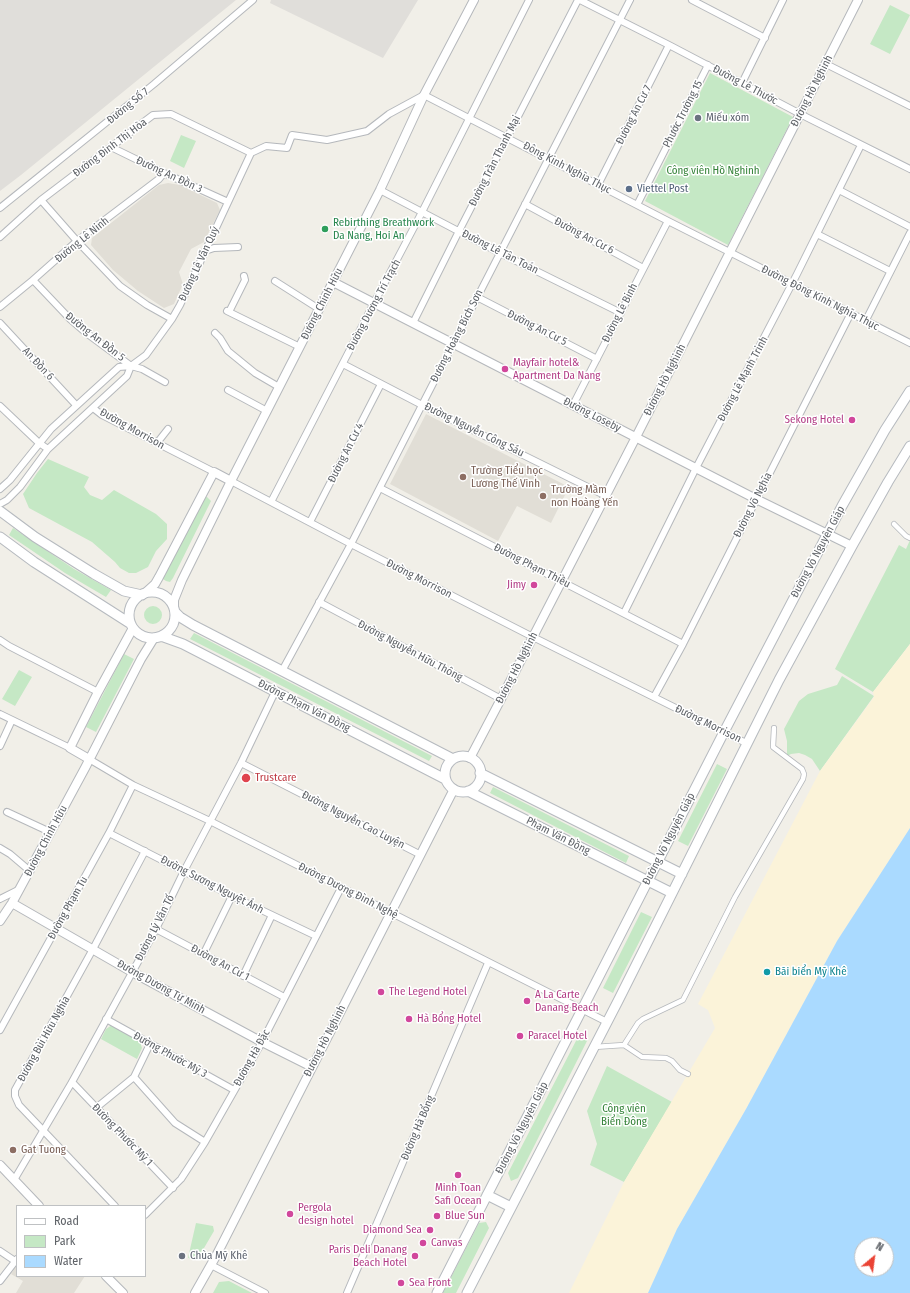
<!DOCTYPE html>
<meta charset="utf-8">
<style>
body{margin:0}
#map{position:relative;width:910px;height:1293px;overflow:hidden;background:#f1efe8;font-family:"Fira Sans Condensed",sans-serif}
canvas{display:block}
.legend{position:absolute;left:16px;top:1205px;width:130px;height:72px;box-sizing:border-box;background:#fff;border:1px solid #bfc1c3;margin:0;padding:5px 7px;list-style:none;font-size:12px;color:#5f6368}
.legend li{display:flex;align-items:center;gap:8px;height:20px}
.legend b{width:20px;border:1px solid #bfc1c3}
.north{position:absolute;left:854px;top:1237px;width:40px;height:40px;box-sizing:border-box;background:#fff;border:1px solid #bfc1c3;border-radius:50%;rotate:29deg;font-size:11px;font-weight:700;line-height:16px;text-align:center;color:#5f6368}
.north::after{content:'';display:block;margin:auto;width:14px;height:18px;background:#ea4335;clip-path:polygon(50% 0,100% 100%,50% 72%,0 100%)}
</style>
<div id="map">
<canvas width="910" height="1293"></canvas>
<ul class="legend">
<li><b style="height:5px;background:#fff"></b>Road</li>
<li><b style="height:11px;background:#c5e8c5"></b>Park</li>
<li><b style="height:11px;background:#aadaff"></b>Water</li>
</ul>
<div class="north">N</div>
</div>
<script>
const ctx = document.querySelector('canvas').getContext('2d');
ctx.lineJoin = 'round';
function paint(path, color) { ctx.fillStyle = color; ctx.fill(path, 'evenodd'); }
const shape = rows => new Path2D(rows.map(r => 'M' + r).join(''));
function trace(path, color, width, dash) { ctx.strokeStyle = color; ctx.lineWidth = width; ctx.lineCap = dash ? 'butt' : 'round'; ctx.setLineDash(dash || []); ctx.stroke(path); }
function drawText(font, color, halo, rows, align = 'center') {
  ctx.font = font + ' "Fira Sans Condensed",sans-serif'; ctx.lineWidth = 3; ctx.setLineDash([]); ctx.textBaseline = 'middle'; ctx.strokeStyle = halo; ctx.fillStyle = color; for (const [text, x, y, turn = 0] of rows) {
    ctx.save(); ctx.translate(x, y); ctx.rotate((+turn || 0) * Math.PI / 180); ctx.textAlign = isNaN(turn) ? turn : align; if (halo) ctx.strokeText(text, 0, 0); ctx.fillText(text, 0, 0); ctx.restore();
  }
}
const industrial = shape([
 [0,0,236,0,21,175,0,191],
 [271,0,418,0,383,58,270,3]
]);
const education = shape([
 [168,183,180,185,217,203,220,210,204,242,191,249,179,272,183,284,174,304,164,308,138,291,113,270,91,245,92,238,159,185],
 [426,414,569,487,551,523,517,506,498,541,390,484],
 [17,1265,17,1276,85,1276,74,1293,16,1293,23,1281,11,1274]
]);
const green = shape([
 [890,5,910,15,890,54,870,44],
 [710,73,793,117,728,245,645,201],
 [181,135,196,141,184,168,170,161],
 [48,459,89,477,84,487,90,495,102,500,114,490,156,514,167,524,167,539,156,551,148,567,136,573,129,573,120,568,115,562,92,542,29,508,23,494,37,473],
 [203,497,207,497,211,501,173,578,170,582,166,581,163,579,162,576],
 [13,528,74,569,111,590,106,597,65,573,9,535],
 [910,540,910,644,873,692,835,669,899,545,906,549],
 '144 615a9 9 0 1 1 18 0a9 9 0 1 1-18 0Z',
 [194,633,432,756,429,761,190,639],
 [124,654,134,659,96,732,86,727],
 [19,670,32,677,15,706,2,699],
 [842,676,874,696,820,771,812,759,805,755,799,753,791,754,787,756,787,741,784,729,799,701,808,694,837,685],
 [717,764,727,769,688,846,678,841],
 [493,787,629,856,626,863,490,793],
 [641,912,652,917,613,993,603,988],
 [112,1025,140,1042,142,1048,137,1059,101,1039,106,1029],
 [579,1035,585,1035,588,1039,518,1178,511,1181,508,1173],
 [607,1066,672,1102,624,1182,590,1165,597,1144,587,1111],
 [486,1222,489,1228,456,1293,443,1293,479,1223],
 [196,1223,213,1226,214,1231,197,1260,188,1258],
 [229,1281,252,1293,213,1293,219,1282]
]);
const sand = shape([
 [910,644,910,828,837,941,746,1109,677,1229,648,1293,569,1293,624,1182,715,1028,708,1010,698,1004,820,771,874,697,873,692]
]);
const water = shape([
 [910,828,910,1293,648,1293,677,1229,746,1109,837,941],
 [862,1245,886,1245,886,1269,862,1269]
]);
const pedestrian = shape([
 [894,524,906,536,910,538],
 [624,1045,638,1023,643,1019,683,1000,735,897,803,779,804,774,802,769,773,747,774,728],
 [594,1047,624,1045,642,1057,666,1058,672,1061,680,1070,688,1074]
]);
const minor = shape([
 [580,0,669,45,808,118,910,169],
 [692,0,765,38],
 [826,64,910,106],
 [742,83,783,0],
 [111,147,164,173,228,202],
 [598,185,669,45],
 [380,190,500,253,621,313],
 [839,190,910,227],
 [41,200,77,241,120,286,147,305,172,319],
 [525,204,643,268],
 [637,205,708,65],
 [0,208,154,84,253,0],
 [817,234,890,271],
 [0,237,41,200,153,115,171,114,251,153,266,146,287,148,292,135,327,140,367,131,389,114,424,95,668,221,910,343],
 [205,251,214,248,238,247],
 [33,280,70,319,85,332,131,366,142,369,165,382],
 [275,281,319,309],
 [477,297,597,359],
 [0,307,33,280,77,241,159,179,164,173],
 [227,311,300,347],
 [229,312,245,280,244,276],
 [866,320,910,233],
 [0,323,76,405],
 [413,323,459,231,578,0],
 [215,333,220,338,228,351,255,373,279,387],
 [343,364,422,405,606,496],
 [228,390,267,411],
 [573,405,668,221],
 [0,406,39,443,48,449],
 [93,408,102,415,214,472],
 [157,443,168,429],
 [231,481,351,544,533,637,748,744],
 [380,488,683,644],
 [0,489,10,480,51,429,119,367,131,366],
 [271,502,374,303,422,212,529,0],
 [0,504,7,500,20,487,48,449,127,376,131,366,146,355,172,319,180,305,251,153],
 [310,522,381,384],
 [319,602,501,699],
 [624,613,696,468,797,274,861,145],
 [0,640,9,646,98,692],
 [282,671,351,544,422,405,630,0],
 [654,697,683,644,851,313],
 [0,714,70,748],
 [0,746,12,720],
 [89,759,133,785,210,821,607,1022],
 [241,763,421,855],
 [7,812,50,832],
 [109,833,232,896,316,936],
 [0,848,10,854,30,871],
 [0,899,20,889],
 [156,929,284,997],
 [203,955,232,896],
 [243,976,272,915],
 [106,1019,234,1090],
 [0,1030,109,833,133,785],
 [134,1077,175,1123,205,1142],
 [72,1082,173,1188],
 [96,1108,134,1077,150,1044],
 [14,1180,72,1082,156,929,184,871,241,763,275,692],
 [115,1206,19,1105,15,1096,15,1090,93,949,145,851],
 [145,1215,181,1179,205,1142,262,1042,341,888],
 [0,1251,15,1261],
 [211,1265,265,1293],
 [0,1281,17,1259],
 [347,1293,488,963]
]);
const tertiary = shape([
 [333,282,756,499,852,546],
 [144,594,155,584,159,577,214,472,231,481],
 [174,609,174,600,182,580,231,481,380,190,424,95,474,0],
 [470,758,501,699,636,437,858,0],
 [89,759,70,748,98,692,133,628],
 [12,903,132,972,262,1042,312,1067],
 [0,921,12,903,85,768,141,659,154,638],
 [0,1165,39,1206],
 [106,1276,123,1293],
 [195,1293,216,1256,454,789]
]);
const secondary = shape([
 [0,511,35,537,94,574,124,591,142,595],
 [0,537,34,562,131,624],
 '129 615a23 23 0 1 1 46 0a23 23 0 1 1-46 0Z',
 [175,612,180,617,193,625,453,759],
 [161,636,183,644,445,779],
 '445 774a18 18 0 1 1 36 0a18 18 0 1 1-36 0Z',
 [480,773,682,874],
 [468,791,672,893],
 [487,1195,511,1207],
 [437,1293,724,732,842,506,885,430,910,391],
 [467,1293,618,1001,779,680,852,546,888,482,910,446]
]);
const markers = [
 [698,118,4,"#6b7280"],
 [629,189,4,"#5c6f8a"],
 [325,229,4,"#2e9e5b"],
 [505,369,4,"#d1479c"],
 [852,420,4,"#d1479c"],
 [463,477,4,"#8d6e63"],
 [543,496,4,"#8d6e63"],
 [534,585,4,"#d1479c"],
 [246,778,5,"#e0444e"],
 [767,972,4,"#0f9aa8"],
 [381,992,4,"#d1479c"],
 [527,1001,4,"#d1479c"],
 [409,1019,4,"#d1479c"],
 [520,1036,4,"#d1479c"],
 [13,1150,4,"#8d6e63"],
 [458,1175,4,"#d1479c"],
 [290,1214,4,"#d1479c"],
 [437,1216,4,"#d1479c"],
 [430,1230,4,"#d1479c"],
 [423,1243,4,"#d1479c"],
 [182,1256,4,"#6b7280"],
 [415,1256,4,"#d1479c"],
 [401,1283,4,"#d1479c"]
];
const streetNames = [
 ["Đường Lê Thước",745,85,28],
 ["Đường Hồ Nghinh",812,91,-63],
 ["Đường Số 7",128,106,-39],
 ["Phước Trường 15",683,114,-63],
 ["Đường An Cư 7",634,115,-63],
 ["Đường Đinh Thị Hòa",110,148,-37],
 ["Đường Trần Thanh Mại",495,161,-63],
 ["Đông Kinh Nghĩa Thục",567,168,28],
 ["Đường An Đồn 3",169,175,25],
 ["Đường An Cư 6",584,236,28],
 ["Đường Lê Ninh",82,240,-39],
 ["Đường Lê Tân Toán",500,252,27],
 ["Đường Lê Văn Quý",199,264,-65],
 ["Đường Đông Kinh Nghĩa Thục",820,298,27],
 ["Đường Chính Hữu",322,304,-63],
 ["Đường Dương Trí Trạch",374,305,-62],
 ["Đường Lê Binh",620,313,-63],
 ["Đường An Cư 5",537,328,27],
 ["Đường Hoàng Bích Sơn",457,336,-63],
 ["Đường An Đồn 5",95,337,38],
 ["An Đồn 6",38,364,47],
 ["Đường Lê Mạnh Trinh",743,379,-62],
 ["Đường Hồ Nghinh",665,380,-63],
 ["Đường Loseby",592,415,27],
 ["Đường Morrison",132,429,29],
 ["Đường Nguyễn Công Sáu",474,430,26],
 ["Đường An Cư 4",346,453,-63],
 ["Đường Võ Nghĩa",753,505,-63],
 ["Đường Võ Nguyên Giáp",818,552,-62],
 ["Đường Phạm Thiều",532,566,27],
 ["Đường Morrison",419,579,27],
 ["Đường Nguyễn Hữu Thông",410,651,28],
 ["Đường Hồ Nghinh",517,668,-63],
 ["Đường Phạm Văn Đồng",304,706,27],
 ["Đường Morrison",708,724,26],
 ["Đường Nguyễn Cao Luyện",353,820,27],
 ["Phạm Văn Đồng",558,836,27],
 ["Đường Võ Nguyên Giáp",669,839,-63],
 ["Đường Chính Hữu",46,841,-62],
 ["Đường Sương Nguyệt Ánh",212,885,27],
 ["Đường Dương Đình Nghệ",348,891,27],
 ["Đường Phạm Tu",68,908,-61],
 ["Đường Lý Văn Tố",155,928,-63],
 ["Đường An Cư 1",220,963,28],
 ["Đường Dương Tự Minh",161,987,29],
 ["Đường Bùi Hữu Nghĩa",44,1039,-61],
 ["Đường Hồ Nghinh",325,1041,-63],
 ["Đường Phước Mỹ 3",170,1055,29],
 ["Đường Hà Đặc",252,1058,-61],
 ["Đường Hà Bổng",418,1128,-67],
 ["Đường Võ Nguyên Giáp",522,1128,-63],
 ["Đường Phước Mỹ 1",122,1135,46]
];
const worshipNames = [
 ["Miếu xóm",706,118],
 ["Chùa Mỹ Khê",190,1256]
];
const parkNames = [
 ["Công viên Hồ Nghinh",713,171],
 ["Công viên",624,1109],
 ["Biển Đông",624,1122]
];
const serviceNames = [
 ["Viettel Post",637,189]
];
const leisureNames = [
 ["Rebirthing Breathwork",333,223],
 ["Da Nang, Hoi An",333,236]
];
const hotelNames = [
 ["Mayfair hotel&",513,363],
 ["Apartment Da Nang",513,376],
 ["Sekong Hotel",844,420,"right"],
 ["Jimy",526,585,"right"],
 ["The Legend Hotel",389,992],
 ["A La Carte",535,995],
 ["Danang Beach",535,1008],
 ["Hà Bổng Hotel",417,1019],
 ["Paracel Hotel",528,1036],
 ["Minh Toan",458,1188,"center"],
 ["Safi Ocean",458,1201,"center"],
 ["Pergola",298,1208],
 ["design hotel",298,1221],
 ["Blue Sun",445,1216],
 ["Diamond Sea",422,1230,"right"],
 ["Canvas",431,1243],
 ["Paris Deli Danang",407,1250,"right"],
 ["Beach Hotel",407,1263,"right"],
 ["Sea Front",409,1283]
];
const educationNames = [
 ["Trường Tiểu học",471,471],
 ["Lương Thế Vinh",471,484],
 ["Trường Mầm",551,490],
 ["non Hoàng Yến",551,503],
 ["Gat Tuong",21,1150]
];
const healthNames = [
 ["Trustcare",255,778]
];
const cultureNames = [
 ["Bãi biển Mỹ Khê",775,972]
];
paint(industrial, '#e0deda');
paint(education, '#e1ded6');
paint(green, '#c5e8c5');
paint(sand, '#fbf3d9');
paint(water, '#aadaff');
trace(pedestrian, '#b5b8bc', 6);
trace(minor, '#b5b8bc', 8);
trace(tertiary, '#b5b8bc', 10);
trace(secondary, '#b6babf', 11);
trace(pedestrian, '#fff', 4.5);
trace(minor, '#fff', 6);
trace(tertiary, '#fff', 8);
trace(secondary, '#fff', 9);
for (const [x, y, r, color] of markers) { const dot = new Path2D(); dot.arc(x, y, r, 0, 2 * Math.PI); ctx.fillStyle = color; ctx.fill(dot); trace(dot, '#fff', 1.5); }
drawText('11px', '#5f6368', '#fff', streetNames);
drawText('11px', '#5b616d', '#fff', worshipNames, 'left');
drawText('11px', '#348238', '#fff', parkNames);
drawText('11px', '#4e5e75', '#fff', serviceNames, 'left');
drawText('11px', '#27864d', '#fff', leisureNames, 'left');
drawText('11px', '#b23c85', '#fff', hotelNames, 'left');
drawText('11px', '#785e54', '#fff', educationNames, 'left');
drawText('11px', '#be3a42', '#fff', healthNames, 'left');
drawText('11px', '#0d838f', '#fff', cultureNames, 'left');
</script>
